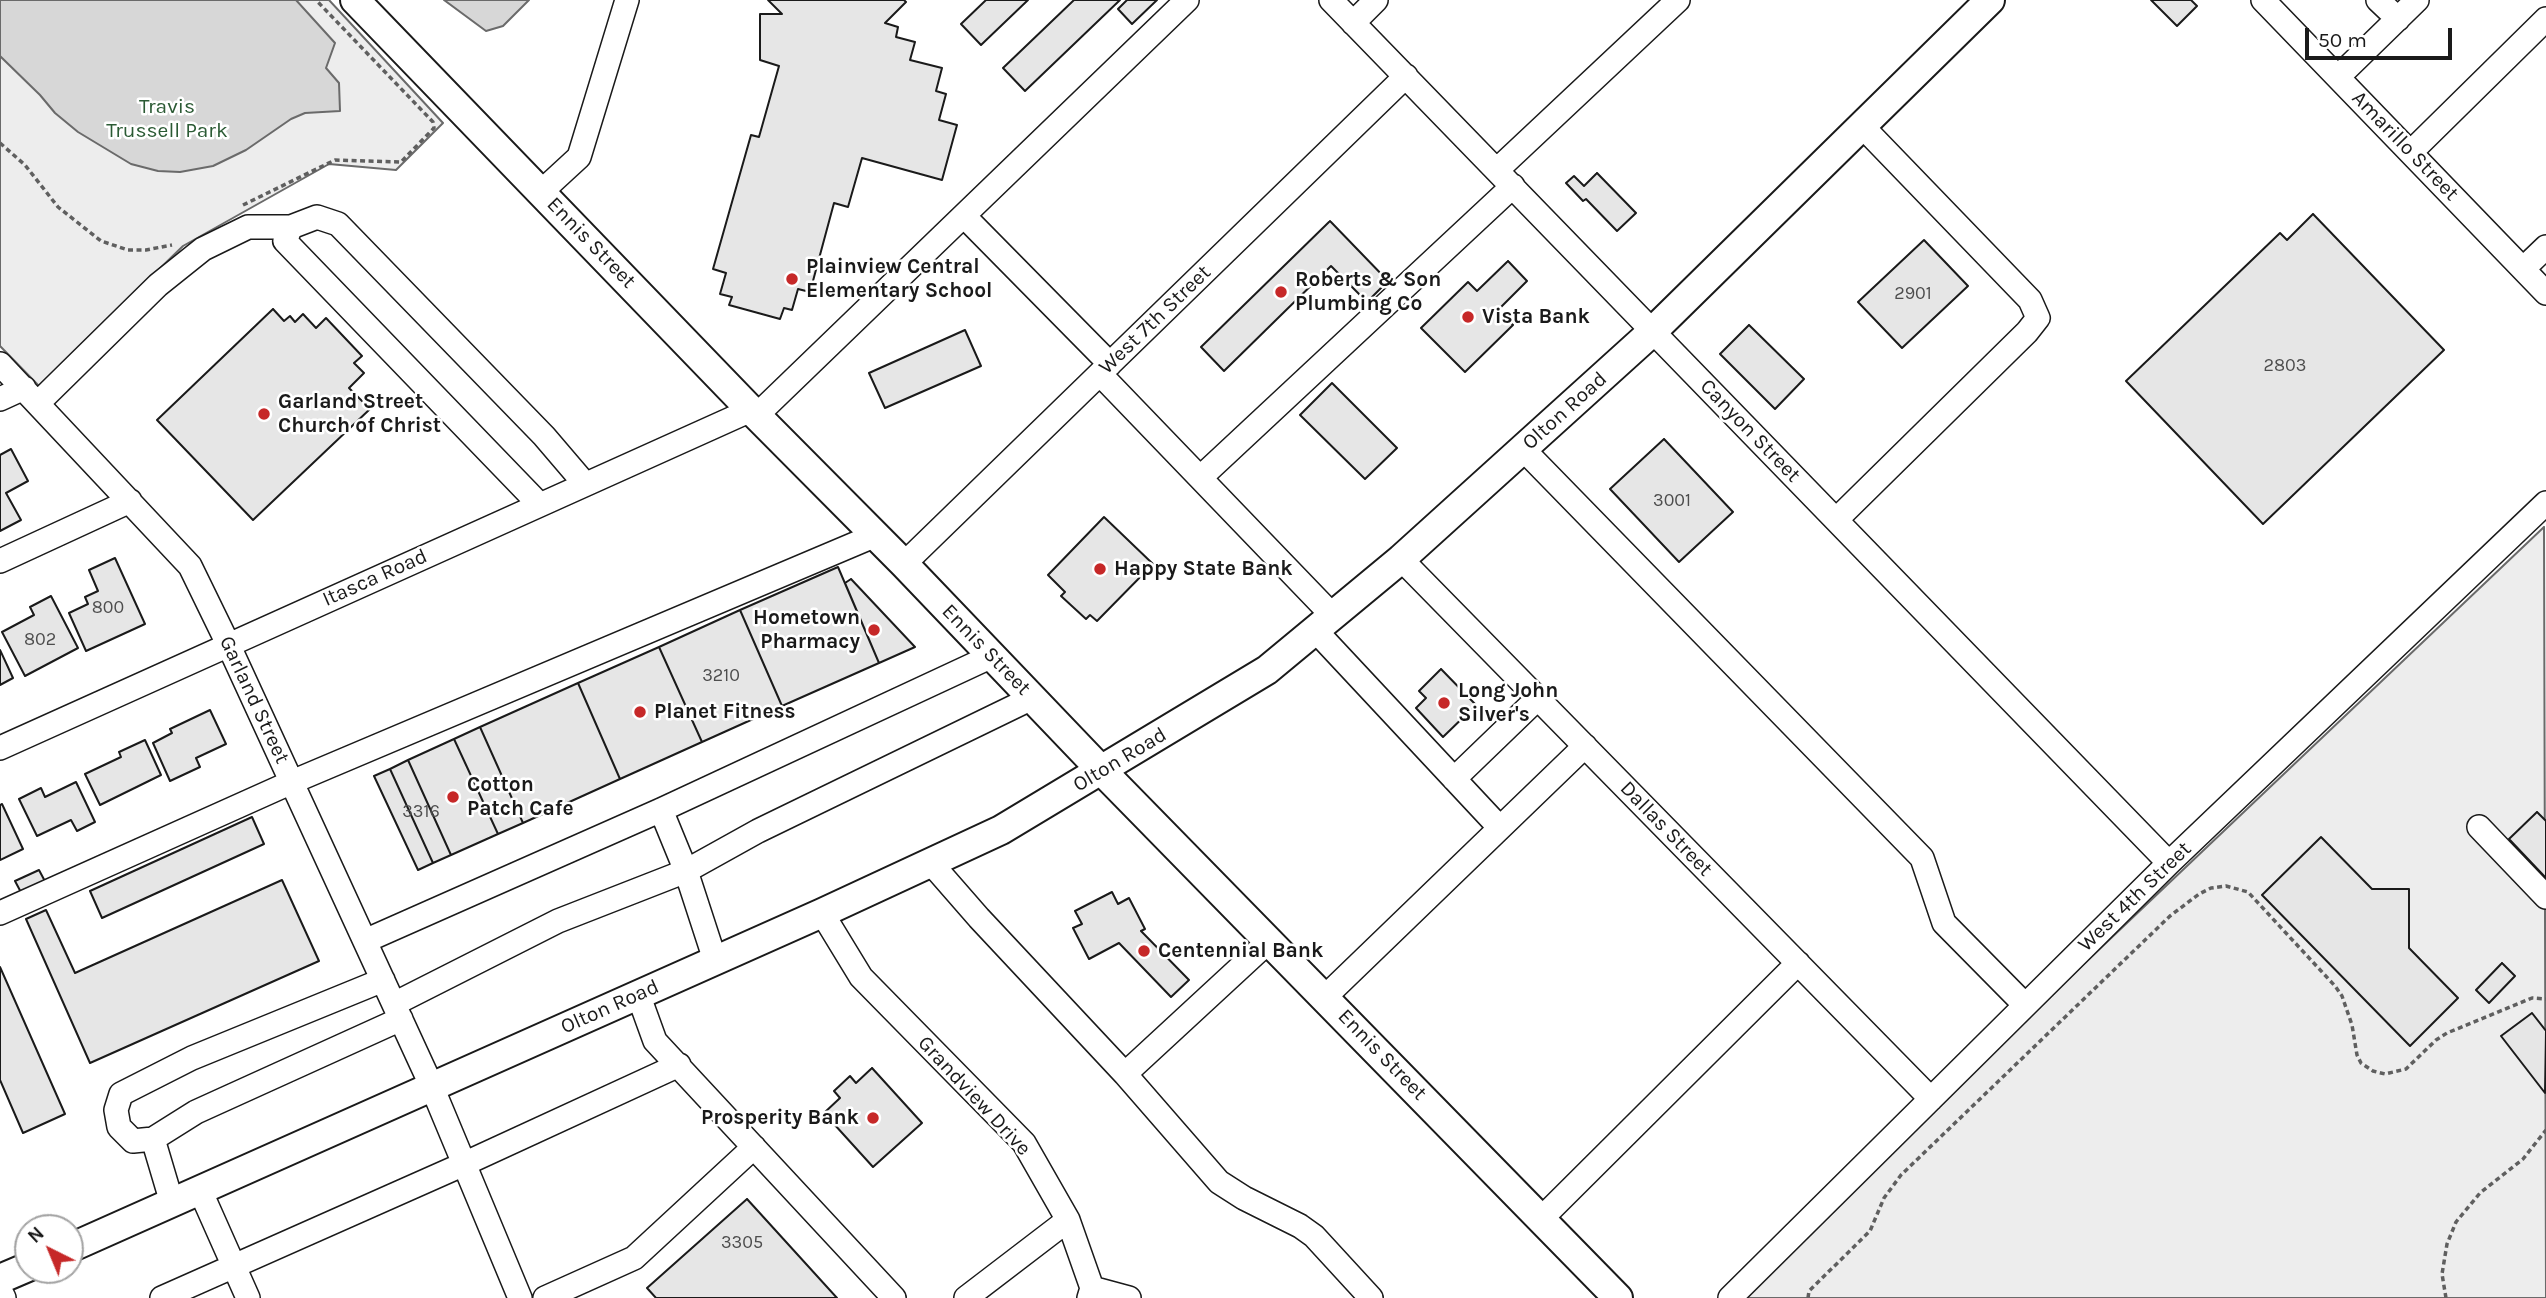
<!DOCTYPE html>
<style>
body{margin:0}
#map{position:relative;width:2546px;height:1298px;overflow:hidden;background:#fff;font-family:Karla,sans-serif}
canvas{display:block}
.north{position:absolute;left:14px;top:1214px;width:70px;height:70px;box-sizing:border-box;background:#fff;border:2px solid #a3a3a3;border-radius:50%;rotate:317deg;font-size:19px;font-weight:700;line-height:28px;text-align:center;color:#1a1a1a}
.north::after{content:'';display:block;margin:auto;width:24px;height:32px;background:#c62828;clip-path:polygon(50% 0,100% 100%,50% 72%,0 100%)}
.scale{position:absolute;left:2305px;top:28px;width:147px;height:32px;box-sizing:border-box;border:4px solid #1a1a1a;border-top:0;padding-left:9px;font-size:21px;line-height:24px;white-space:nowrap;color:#1a1a1a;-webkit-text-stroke:5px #fff;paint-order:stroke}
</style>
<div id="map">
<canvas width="2546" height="1298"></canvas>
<div class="north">N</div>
<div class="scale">50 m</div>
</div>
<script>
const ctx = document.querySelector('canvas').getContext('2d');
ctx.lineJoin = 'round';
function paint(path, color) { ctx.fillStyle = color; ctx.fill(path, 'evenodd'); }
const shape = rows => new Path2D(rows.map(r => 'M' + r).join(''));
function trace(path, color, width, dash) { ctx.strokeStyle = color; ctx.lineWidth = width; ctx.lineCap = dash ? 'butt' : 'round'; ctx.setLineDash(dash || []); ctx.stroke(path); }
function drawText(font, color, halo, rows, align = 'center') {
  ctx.font = font + ' Karla,sans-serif'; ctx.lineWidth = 5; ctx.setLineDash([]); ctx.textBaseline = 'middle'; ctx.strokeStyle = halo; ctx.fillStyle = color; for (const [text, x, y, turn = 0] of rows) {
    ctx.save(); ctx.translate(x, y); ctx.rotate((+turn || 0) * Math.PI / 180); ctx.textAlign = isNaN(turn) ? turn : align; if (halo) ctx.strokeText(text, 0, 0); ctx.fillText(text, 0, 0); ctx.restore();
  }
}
const built = shape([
 [0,0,329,0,443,123,396,170,329,164,183,246,39,386,0,346,0,0],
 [2544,527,2546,1298,1732,1298,2544,527]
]);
const water = shape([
 [0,0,296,0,335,43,326,68,339,83,340,111,305,113,291,119,246,150,213,166,180,172,158,171,131,164,78,132,55,113,40,95,0,56,0,0],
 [444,0,529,0,503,26,486,31,444,0]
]);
const building = shape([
 [768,0,904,0,906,2,885,23,898,27,896,37,915,42,910,60,942,68,936,91,946,94,939,120,957,125,942,180,862,158,848,207,834,203,810,292,798,289,792,310,784,308,780,319,729,305,732,297,720,294,726,273,713,269,751,135,759,137,779,66,760,60,760,14,782,14,768,0],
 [986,0,1028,0,981,45,961,24,986,0],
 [1074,0,1120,0,1025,91,1003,68,1074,0],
 [1127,0,1157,0,1132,24,1118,9,1127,0],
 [2151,0,2191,0,2197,6,2177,26,2151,0],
 [1597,173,1636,213,1617,231,1586,199,1583,201,1566,183,1574,176,1584,186,1597,173],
 [2313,214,2444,350,2263,524,2126,381,2280,233,2287,240,2313,214],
 [1330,221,1388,281,1367,302,1331,266,1224,371,1201,347,1330,221],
 [1924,240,1968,286,1902,348,1858,302,1924,240],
 [1508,261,1527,281,1498,310,1513,325,1465,372,1421,328,1468,282,1477,291,1508,261],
 [273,309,284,321,290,316,295,322,303,314,316,328,326,318,362,356,354,363,364,373,349,388,370,409,253,520,157,420,273,309],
 [1749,325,1804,379,1775,409,1720,354,1749,325],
 [965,330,981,366,885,408,869,373,965,330],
 [1332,383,1397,448,1365,479,1300,415,1332,383],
 [1664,439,1733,512,1679,562,1610,489,1664,439],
 [11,449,28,481,6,493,21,520,0,531,0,455,11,449],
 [1104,517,1153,564,1097,621,1090,615,1086,619,1061,596,1065,592,1048,575,1104,517],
 [115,558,145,624,86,651,69,613,88,604,85,597,98,591,89,570,115,558],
 [838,567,879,663,782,706,740,610,838,567],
 [851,579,915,647,879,663,845,583,851,579],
 [51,596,78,648,25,676,2,632,34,615,30,607,51,596],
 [740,610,782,706,702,742,659,647,740,610],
 [659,647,702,742,620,779,578,683,659,647],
 [0,650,13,678,0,685,0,650],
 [1441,669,1476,705,1443,737,1416,708,1426,698,1419,691,1441,669],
 [578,683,620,779,523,823,480,727,578,683],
 [210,710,226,744,196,758,200,767,170,781,153,743,172,733,170,729,210,710],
 [480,727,523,823,498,834,454,739,480,727],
 [454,739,498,834,451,855,408,760,454,739],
 [145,740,161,775,100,805,85,774,121,757,119,752,145,740],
 [408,760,451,855,433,863,390,769,408,760],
 [390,769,433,863,418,870,374,776,390,769],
 [76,782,95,822,77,831,71,820,37,836,19,799,41,788,45,797,76,782],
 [2,804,23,849,0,860,0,805,2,804],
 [2537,812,2546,821,2546,878,2509,839,2537,812],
 [252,817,264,844,102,918,90,891,252,817],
 [2321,837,2372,889,2409,889,2409,948,2458,998,2410,1046,2262,895,2321,837],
 [39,870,48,887,24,898,15,881,39,870],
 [282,880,319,961,90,1063,26,919,46,910,75,973,282,880],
 [1112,892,1118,904,1129,898,1145,929,1141,931,1189,980,1171,997,1119,943,1089,959,1073,928,1082,924,1075,911,1112,892],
 [2502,963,2515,976,2489,1003,2476,990,2502,963],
 [0,967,65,1114,23,1133,0,1080,0,967],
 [2532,1013,2546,1031,2545,1093,2501,1036,2532,1013],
 [872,1068,922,1123,873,1167,824,1113,840,1098,834,1091,850,1076,856,1083,872,1068],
 [747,1199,837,1298,656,1298,647,1288,747,1199]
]);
const path = shape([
 [0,143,25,165,58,207,101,241,128,250,146,250,172,245],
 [243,205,335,160,401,162,434,128,433,122,316,0],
 [1808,1298,1809,1291,1870,1231,1884,1198,1901,1175,2170,916,2199,894,2211,888,2226,886,2248,892,2335,986,2342,996,2352,1025,2357,1055,2361,1063,2373,1071,2385,1074,2406,1069,2436,1040,2447,1033,2532,998,2546,999],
 [2446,1298,2442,1274,2447,1244,2456,1222,2480,1193,2523,1159,2546,1130]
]);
const minor = shape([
 [1331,0,2169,863],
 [2263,0,2546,293],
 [2378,0,2398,19],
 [1353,23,1376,0],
 [2338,77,2417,0],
 [2411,152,2546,19],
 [1497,170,1678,0],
 [541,192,579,157,627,0],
 [964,216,1110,364],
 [2523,269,2546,247],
 [0,364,190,566,228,644,432,1087,520,1298],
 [1100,374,1333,616],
 [0,399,24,388],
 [38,403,158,285,203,249,248,227,291,227],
 [757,415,1187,0],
 [1523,449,1922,858,1944,923,2025,1005],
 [1200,478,1513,186],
 [539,504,285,241,291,227,317,217,338,224,544,436,585,484],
 [1836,520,2027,332,2038,318,2030,300,1862,126],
 [1401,559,1931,1099],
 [0,561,130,501],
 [904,564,1406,76],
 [1315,630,1500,828],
 [0,748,751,410],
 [1454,779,1538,698],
 [661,810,686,871,715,960],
 [2479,827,2546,897],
 [931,863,979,918,1125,1074,1269,941],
 [0,913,292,782,876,535],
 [822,913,861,977,1024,1143,1068,1220,1092,1288,1089,1298],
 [365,941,661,810,992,656],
 [638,994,655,1041,894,1298],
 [1325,997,1585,746],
 [394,1004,558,921,686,871,758,831,1032,698],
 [1125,1074,1219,1182,1244,1198,1300,1226,1314,1236,1371,1298],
 [153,1139,196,1112,401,1019],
 [200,1190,248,1298],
 [172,1203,153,1139,133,1141,119,1127,116,1110,121,1094,192,1058,383,980],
 [1541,1219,1798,963],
 [1092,1288,1129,1298],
 [0,1290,4,1298],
 [162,1298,464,1164,679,1065],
 [545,1298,634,1258,754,1147],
 [966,1298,1068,1220],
 [1730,1298,2169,863,2546,503]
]);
const major = shape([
 [355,0,751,410,904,564,1102,771,1618,1298],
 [70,1248,822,913,1001,830,1267,670,1401,559,1653,331,1990,0],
 [0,1279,28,1267]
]);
const markers = [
 [792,279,7,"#c62828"],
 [1281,292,7,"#c62828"],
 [1468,317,7,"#c62828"],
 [264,414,7,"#c62828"],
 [1100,569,7,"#c62828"],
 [874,630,7,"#c62828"],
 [1444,703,7,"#c62828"],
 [640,712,7,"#c62828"],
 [453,797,7,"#c62828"],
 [1144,951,7,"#c62828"],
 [873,1118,7,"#c62828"]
];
const numberNames = [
 ["2901",1913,294],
 ["2803",2285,366],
 ["3001",1672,501],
 ["800",108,608],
 ["802",40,640],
 ["3210",721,676],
 ["3316",421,812],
 ["3305",742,1243]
];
const parkNames = [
 ["Travis",167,107],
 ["Trussell Park",167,131]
];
const streetNames = [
 ["Amarillo Street",2405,146,46],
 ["Ennis Street",591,243,46],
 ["West 7th Street",1155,320,-44],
 ["Olton Road",1565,411,-42],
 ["Canyon Street",1750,431,46],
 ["Itasca Road",375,578,-24],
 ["Ennis Street",986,650,46],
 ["Garland Street",254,700,65],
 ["Olton Road",1120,760,-31],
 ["Dallas Street",1666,829,46],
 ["West 4th Street",2135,897,-44],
 ["Olton Road",610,1007,-24],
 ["Ennis Street",1382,1055,46],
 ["Grandview Drive",974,1096,47]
];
const poiNames = [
 ["Plainview Central",806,267],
 ["Elementary School",806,291],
 ["Roberts & Son",1295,280],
 ["Plumbing Co",1295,304],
 ["Vista Bank",1482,317],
 ["Garland Street",278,402],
 ["Church of Christ",278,426],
 ["Happy State Bank",1114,569],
 ["Hometown",860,618,"right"],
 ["Pharmacy",860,642,"right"],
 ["Long John",1458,691],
 ["Silver's",1458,715],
 ["Planet Fitness",654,712],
 ["Cotton",467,785],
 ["Patch Cafe",467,809],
 ["Centennial Bank",1158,951],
 ["Prosperity Bank",859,1118,"right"]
];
paint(built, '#ededed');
trace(built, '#6a6a6a', 2);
paint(water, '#d7d7d7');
trace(water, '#6a6a6a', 2);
paint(building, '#e6e6e6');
trace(building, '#1a1a1a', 2);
trace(minor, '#1a1a1a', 26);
trace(major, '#1a1a1a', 32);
trace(path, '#5f5f5f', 3.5, [5, 3.5]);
trace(minor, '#fff', 23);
trace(major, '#fff', 28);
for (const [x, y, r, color] of markers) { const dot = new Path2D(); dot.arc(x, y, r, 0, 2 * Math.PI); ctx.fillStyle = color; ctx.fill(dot); trace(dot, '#fff', 2.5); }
drawText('18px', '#4d4d4d', null, numberNames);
drawText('21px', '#2b5a34', '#fff', parkNames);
drawText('21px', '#1a1a1a', '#fff', streetNames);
drawText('bold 21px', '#1a1a1a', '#fff', poiNames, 'left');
</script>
